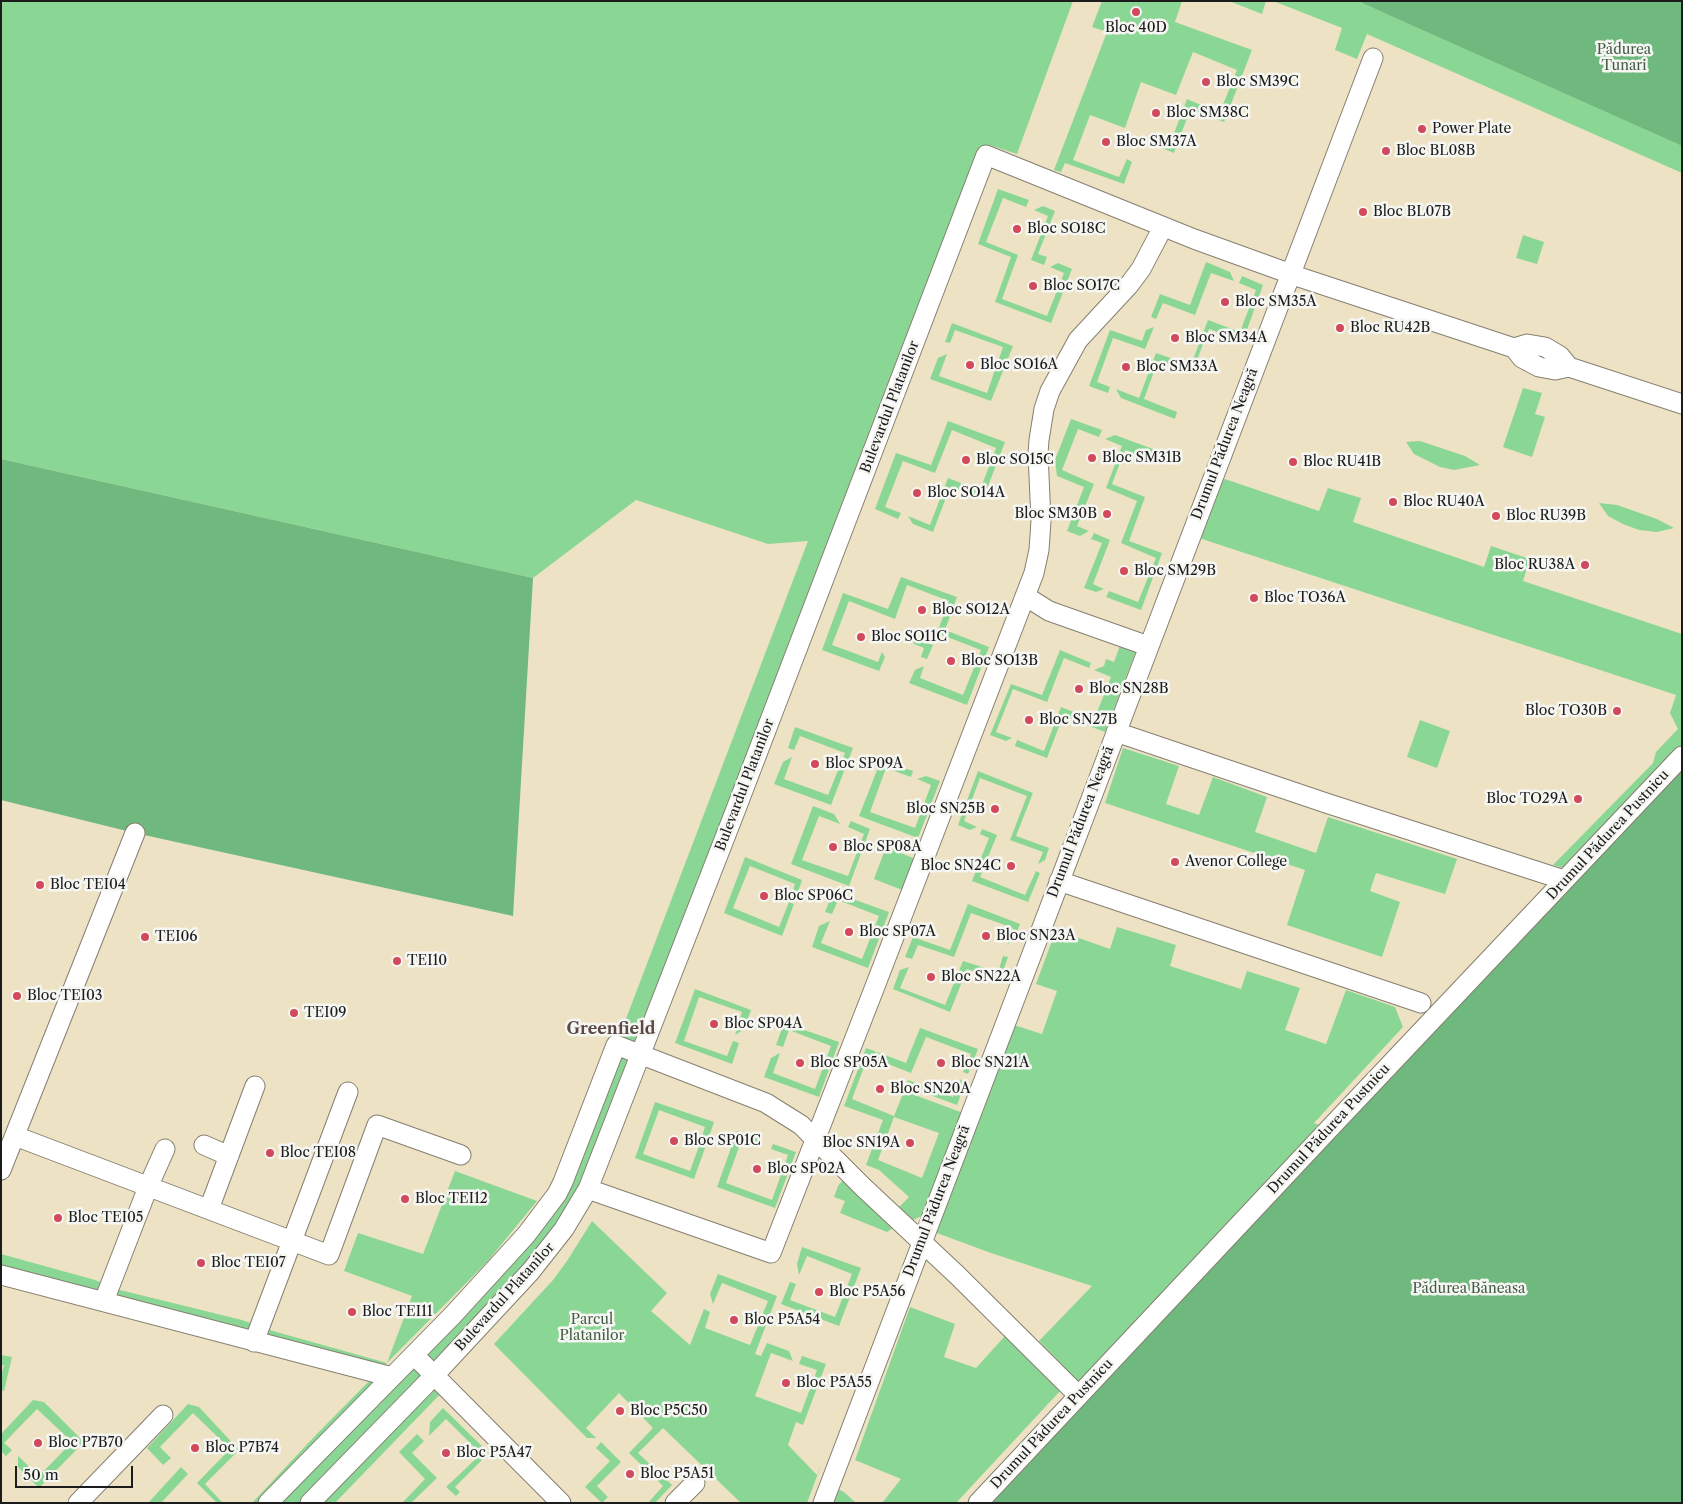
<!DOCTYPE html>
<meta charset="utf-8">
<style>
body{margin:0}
#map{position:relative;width:1683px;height:1504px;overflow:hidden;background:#eee2c4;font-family:"Libre Caslon Text",serif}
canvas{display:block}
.frame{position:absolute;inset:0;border:2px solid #1c1c1c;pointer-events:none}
.scale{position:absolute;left:15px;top:1466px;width:118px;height:22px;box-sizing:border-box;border:2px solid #1c1c1c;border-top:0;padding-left:6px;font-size:15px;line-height:18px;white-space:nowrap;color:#1c1c1c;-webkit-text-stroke:4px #f6f6f2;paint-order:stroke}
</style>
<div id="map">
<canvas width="1683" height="1504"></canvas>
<div class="frame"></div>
<div class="scale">50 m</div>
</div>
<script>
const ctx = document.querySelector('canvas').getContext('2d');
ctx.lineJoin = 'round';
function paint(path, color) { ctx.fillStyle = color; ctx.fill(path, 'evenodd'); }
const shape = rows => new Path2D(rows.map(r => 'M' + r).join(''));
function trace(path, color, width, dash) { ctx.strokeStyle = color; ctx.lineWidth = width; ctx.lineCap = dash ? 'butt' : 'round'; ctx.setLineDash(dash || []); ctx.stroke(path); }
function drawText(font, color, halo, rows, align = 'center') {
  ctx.font = font + ' "Libre Caslon Text",serif'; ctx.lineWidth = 5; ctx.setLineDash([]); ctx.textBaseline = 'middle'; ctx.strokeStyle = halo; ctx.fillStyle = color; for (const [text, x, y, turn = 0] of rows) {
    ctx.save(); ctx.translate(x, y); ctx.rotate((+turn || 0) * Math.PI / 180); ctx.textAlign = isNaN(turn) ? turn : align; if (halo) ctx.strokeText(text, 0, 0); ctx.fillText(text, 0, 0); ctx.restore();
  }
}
const green = shape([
 [1,1,1073,1,1017,154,989,145,588,1189,434,1375,447,1387,335,1503,252,1503,314,1437,376,1374,1,1275,1,1254,95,1280,120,1290,242,1320,273,1331,387,1363,412,1296,344,1271,358,1233,423,1254,455,1171,537,1201,487,1262,377,1373,392,1377,544,1211,616,1045,808,541,768,544,636,500,533,578,1,459],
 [1102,1,1182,1,1175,22,1252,50,1224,122,1210,117,1206,107,1220,112,1237,70,1193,52,1176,95,1141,82,1125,128,1090,115,1073,160,1119,177,1127,159,1132,162,1124,184,1065,163,1061,172,1054,170,1107,32,1092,27],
 [1229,1,1266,1,1262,14],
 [1273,1,1358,1,1682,146,1682,173,1367,34,1357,59,1335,50,1342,28],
 [1187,99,1201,105,1199,113,1190,110,1174,153,1162,148,1157,140,1170,144],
 [998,189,1029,200,1026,207,1003,198,986,242,1018,255,1002,299,1047,316,1064,273,1050,267,1058,263,1072,269,1051,323,995,302,1011,257,978,244],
 [1043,206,1055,211,1038,254,1047,257,1044,265,1031,260,1048,216,1034,210],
 [1523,235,1544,242,1537,264,1516,258],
 [1206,262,1230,272,1234,281,1211,273,1195,315,1163,303,1156,319,1151,317,1160,294,1190,305],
 [1242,276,1263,285,1243,341,1209,329,1192,373,1158,361,1144,399,1177,412,1175,419,1121,398,1116,389,1139,398,1156,353,1191,365,1208,320,1240,332,1256,290,1239,283],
 [952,323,1013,346,991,401,930,379,938,358,947,354,939,376,987,393,1003,347,955,330,950,343,945,342],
 [1154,327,1145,349,1113,338,1097,382,1110,387,1108,393,1089,386,1110,330,1142,341,1146,330],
 [1523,388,1542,393,1535,414,1545,417,1532,457,1503,447],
 [1071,419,1102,430,1099,437,1078,429,1062,470,1094,484,1077,526,1089,531,1080,536,1067,531,1084,487,1057,476,1055,460],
 [948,421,1005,442,983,499,971,494,966,485,980,490,996,448,952,430,935,473,903,461,885,507,901,513,898,519,875,509,896,453,931,465],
 [1115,435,1161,452,1157,462,1125,450,1112,484,1145,497,1129,541,1162,553,1141,610,1106,597,1109,591,1138,602,1156,558,1121,543,1137,501,1106,488,1122,446,1105,439],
 [1420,441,1465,456,1480,465,1454,470,1440,467,1414,454,1406,442],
 [1219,477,1319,511,1328,488,1361,498,1353,522,1484,567,1491,546,1530,559,1523,581,1682,634,1682,756,1573,871,1553,865,1653,763,1656,752,1678,729,1670,713,1676,695,1196,537],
 [948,478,961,483,959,490,950,487,933,532,913,524,908,516,930,525],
 [1599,503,1617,505,1657,519,1674,528,1657,532,1639,530,1623,524,1608,516],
 [1094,533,1110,540,1093,584,1104,589,1096,592,1084,588,1102,543,1091,539],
 [901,577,957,597,945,630,989,647,967,705,909,683,915,670,924,666,920,678,963,695,981,650,937,633,949,601,907,585,895,619,849,601,832,645,878,662,882,652,885,657,879,671,822,650,843,593,888,609],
 [911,637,933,645,927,659,921,657,924,648,914,644],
 [1123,637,1139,643,1105,732,1063,716,1047,758,1015,746,1017,740,1044,751,1061,707,1094,720,1111,677,1094,670,1104,666,1106,659,1114,662],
 [1060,650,1091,663,1089,668,1064,658,1047,702,1013,689,996,732,1012,738,1006,741,990,735,1011,684,1042,695],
 [1420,720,1450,731,1437,768,1407,757],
 [795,727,853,748,831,805,774,784,783,762,792,757,784,779,828,795,845,753,800,736,794,750,788,748],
 [1123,748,1179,766,1166,804,1199,815,1213,777,1267,797,1255,832,1316,853,1328,817,1457,859,1445,894,1376,873,1370,891,1400,902,1382,957,1287,925,1305,870,1105,803],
 [881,760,913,771,911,777,886,768,870,812,915,828,931,785,917,779,926,776,940,781,918,838,859,816],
 [978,771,1033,793,1016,836,1049,848,1045,860,1038,864,1043,852,1010,840,1027,796,980,778,964,821,977,827,970,830,958,825],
 [813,806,834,814,840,824,819,816,802,860,848,876,864,834,848,827,851,821,870,829,849,886,791,864],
 [982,829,997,835,980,877,1025,895,1036,871,1040,873,1028,902,972,881,989,838,980,834],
 [886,847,923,862,910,893,874,879],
 [745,857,802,880,798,892,792,894,795,884,750,866,733,908,779,927,789,902,794,904,782,936,724,913],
 [833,892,889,912,868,968,812,947,819,926,830,921,821,943,862,959,879,916,838,900,832,914,825,912],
 [968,904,1020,924,1014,939,1007,945,1013,928,971,913,954,957,918,945,912,959,905,957,913,937,950,950],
 [1117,927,1176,945,1170,966,1241,989,1247,971,1300,988,1285,1030,1326,1044,1346,990,1395,1007,1403,1027,1314,1123,1329,1129,1079,1382,1039,1341,1092,1286,991,1253,926,1229,972,1109,983,1112,1014,1025,1042,1034,1057,991,1036,984,1056,930,1110,949],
 [1003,956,1008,957,1000,980,967,969,950,1012,893,989,900,970,909,967,900,988,945,1005,963,961,998,972],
 [695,989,751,1010,744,1029,735,1035,742,1012,699,997,684,1041,727,1056,733,1041,739,1043,732,1064,675,1043],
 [784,1023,839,1042,819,1097,764,1077,771,1058,780,1053,773,1073,815,1089,831,1046,789,1030,783,1047,776,1045],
 [920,1028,978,1049,968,1074,963,1072,971,1054,926,1037,911,1073,868,1056,852,1099,894,1116,904,1091,963,1113,924,1215,913,1220,899,1207,909,1197,879,1170,866,1165,883,1120,844,1106,866,1048,906,1063],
 [894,1117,939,1133,922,1178,878,1160],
 [961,1079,964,1086,957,1105,906,1086,908,1080,953,1097],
 [655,1102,714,1122,710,1134,701,1139,705,1127,659,1110,643,1154,690,1171,699,1146,705,1148,694,1179,635,1158],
 [737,1131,758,1139,763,1146,742,1139,726,1183,772,1200,788,1155,771,1149,773,1144,796,1152,775,1208,717,1187],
 [845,1177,896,1226,887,1232,840,1213,845,1201,834,1197,838,1186],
 [592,1221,667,1293,651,1311,690,1345,704,1309,710,1312,705,1328,750,1345,768,1301,722,1283,713,1304,710,1294,718,1274,777,1296,755,1354,761,1356,767,1343,789,1351,793,1361,771,1353,755,1396,801,1413,817,1370,799,1364,802,1356,826,1364,803,1425,796,1422,788,1445,817,1475,823,1460,807,1503,741,1503,663,1428,638,1453,672,1485,655,1503,648,1503,663,1486,629,1453,653,1428,619,1393,586,1428,596,1438,587,1438,494,1344,553,1280,567,1261],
 [802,1247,861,1268,839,1326,781,1304,790,1282,796,1284,790,1300,835,1317,852,1274,807,1256,799,1275,797,1264],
 [910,1307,955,1324,944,1357,976,1368,1005,1336,1061,1390,956,1503,882,1503,901,1479,855,1460],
 [1,1355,12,1357,4,1391,1,1390,1,1376,4,1365,1,1365],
 [33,1400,44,1402,84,1442,39,1488,18,1467,18,1456,39,1476,72,1442,37,1409,4,1443,12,1450,6,1456,1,1451,1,1434],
 [188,1404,199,1407,239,1450,205,1484,223,1503,217,1503,197,1483,230,1449,193,1413,160,1447,171,1458,163,1465,147,1448],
 [443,1408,489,1453,455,1487,460,1492,456,1496,446,1487,481,1454,446,1419,429,1436,430,1422],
 [417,1434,424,1441,412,1453,437,1478,411,1503,402,1503,425,1479,399,1452],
 [601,1442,621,1462,597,1486,608,1497,602,1503,585,1487,610,1461,596,1448],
 [181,1467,188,1474,161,1503,148,1503],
 [829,1485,844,1492,856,1503,823,1503]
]);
const forest = shape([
 [1358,1,1682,1,1682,146,1391,16],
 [1,459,533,578,513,916,135,833,1,800],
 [1682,756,1682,1503,978,1503]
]);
const minor = shape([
 [1569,367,1560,356,1545,347,1527,344,1514,348,1522,358,1539,367,1555,370,1569,367,1682,404],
 [1025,596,1049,611,1148,646],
 [1116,732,1326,803,1564,880],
 [1059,881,1421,1003],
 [15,1136,329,1255,377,1125,461,1155],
 [204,1145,229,1156],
 [1,1170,135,833],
 [588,1189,771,1253,874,989,1034,573,1039,550,1041,521,1038,453,1039,440,1044,409,1050,391,1078,340,1129,285,1141,269,1163,227],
 [209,1209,255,1086],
 [1,1275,392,1377],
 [104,1301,148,1187,165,1149],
 [254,1342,348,1092],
 [414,1355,561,1503],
 [78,1503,163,1415],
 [268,1503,452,1316,526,1235,557,1194,563,1182,616,1045,766,1103,801,1125,863,1187,957,1275,1078,1395],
 [310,1503,426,1384,531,1271,564,1229,588,1189,736,809,986,155,1194,239,1302,278,1514,348],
 [675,1503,695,1483],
 [823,1503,1373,58],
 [978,1503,1329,1129,1682,756]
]);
const markers = [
 [1136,12,5,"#d1495b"],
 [1206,82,5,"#d1495b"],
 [1156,113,5,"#d1495b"],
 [1422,129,5,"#d1495b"],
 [1106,142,5,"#d1495b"],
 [1386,151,5,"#d1495b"],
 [1363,212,5,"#d1495b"],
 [1017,229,5,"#d1495b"],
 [1033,286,5,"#d1495b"],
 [1225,302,5,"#d1495b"],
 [1340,328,5,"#d1495b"],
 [1175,338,5,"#d1495b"],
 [970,365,5,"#d1495b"],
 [1126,367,5,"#d1495b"],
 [1092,458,5,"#d1495b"],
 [966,460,5,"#d1495b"],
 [1293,462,5,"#d1495b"],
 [917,493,5,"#d1495b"],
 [1393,502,5,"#d1495b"],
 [1107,514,5,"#d1495b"],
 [1496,516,5,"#d1495b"],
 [1585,565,5,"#d1495b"],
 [1124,571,5,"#d1495b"],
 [1254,598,5,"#d1495b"],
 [922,610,5,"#d1495b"],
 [861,637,5,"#d1495b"],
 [951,661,5,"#d1495b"],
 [1079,689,5,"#d1495b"],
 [1617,711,5,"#d1495b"],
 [1029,720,5,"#d1495b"],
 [815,764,5,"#d1495b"],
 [1578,799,5,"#d1495b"],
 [995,809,5,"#d1495b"],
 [833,847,5,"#d1495b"],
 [1175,862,5,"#d1495b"],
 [1011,866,5,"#d1495b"],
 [40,885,5,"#d1495b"],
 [764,896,5,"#d1495b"],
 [849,932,5,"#d1495b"],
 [986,936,5,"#d1495b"],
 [145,937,5,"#d1495b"],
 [397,961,5,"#d1495b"],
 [931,977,5,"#d1495b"],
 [17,996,5,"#d1495b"],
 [294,1013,5,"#d1495b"],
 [714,1024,5,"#d1495b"],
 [800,1063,5,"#d1495b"],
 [941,1063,5,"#d1495b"],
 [880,1089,5,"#d1495b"],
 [674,1141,5,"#d1495b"],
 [910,1143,5,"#d1495b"],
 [270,1153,5,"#d1495b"],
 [757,1169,5,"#d1495b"],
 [405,1199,5,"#d1495b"],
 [58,1218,5,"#d1495b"],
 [201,1263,5,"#d1495b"],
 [819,1292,5,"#d1495b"],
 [352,1312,5,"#d1495b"],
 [734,1320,5,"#d1495b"],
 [786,1383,5,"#d1495b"],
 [620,1411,5,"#d1495b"],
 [38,1443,5,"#d1495b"],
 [195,1448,5,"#d1495b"],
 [446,1453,5,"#d1495b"],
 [630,1474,5,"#d1495b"]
];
const poiNames = [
 ["Bloc 40D",1136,28,"center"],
 ["Bloc SM39C",1216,82],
 ["Bloc SM38C",1166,113],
 ["Power Plate",1432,129],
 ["Bloc SM37A",1116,142],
 ["Bloc BL08B",1396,151],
 ["Bloc BL07B",1373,212],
 ["Bloc SO18C",1027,229],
 ["Bloc SO17C",1043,286],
 ["Bloc SM35A",1235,302],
 ["Bloc RU42B",1350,328],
 ["Bloc SM34A",1185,338],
 ["Bloc SO16A",980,365],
 ["Bloc SM33A",1136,367],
 ["Bloc SM31B",1102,458],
 ["Bloc SO15C",976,460],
 ["Bloc RU41B",1303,462],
 ["Bloc SO14A",927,493],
 ["Bloc RU40A",1403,502],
 ["Bloc SM30B",1097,514,"right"],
 ["Bloc RU39B",1506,516],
 ["Bloc RU38A",1575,565,"right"],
 ["Bloc SM29B",1134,571],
 ["Bloc TO36A",1264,598],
 ["Bloc SO12A",932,610],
 ["Bloc SO11C",871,637],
 ["Bloc SO13B",961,661],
 ["Bloc SN28B",1089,689],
 ["Bloc TO30B",1607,711,"right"],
 ["Bloc SN27B",1039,720],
 ["Bloc SP09A",825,764],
 ["Bloc TO29A",1568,799,"right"],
 ["Bloc SN25B",985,809,"right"],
 ["Bloc SP08A",843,847],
 ["Avenor College",1185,862],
 ["Bloc SN24C",1001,866,"right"],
 ["Bloc TEI04",50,885],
 ["Bloc SP06C",774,896],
 ["Bloc SP07A",859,932],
 ["Bloc SN23A",996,936],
 ["TEI06",155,937],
 ["TEI10",407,961],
 ["Bloc SN22A",941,977],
 ["Bloc TEI03",27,996],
 ["TEI09",304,1013],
 ["Bloc SP04A",724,1024],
 ["Bloc SP05A",810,1063],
 ["Bloc SN21A",951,1063],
 ["Bloc SN20A",890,1089],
 ["Bloc SP01C",684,1141],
 ["Bloc SN19A",900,1143,"right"],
 ["Bloc TEI08",280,1153],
 ["Bloc SP02A",767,1169],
 ["Bloc TEI12",415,1199],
 ["Bloc TEI05",68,1218],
 ["Bloc TEI07",211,1263],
 ["Bloc P5A56",829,1292],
 ["Bloc TEI11",362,1312],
 ["Bloc P5A54",744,1320],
 ["Bloc P5A55",796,1383],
 ["Bloc P5C50",630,1411],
 ["Bloc P7B70",48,1443],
 ["Bloc P7B74",205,1448],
 ["Bloc P5A47",456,1453],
 ["Bloc P5A51",640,1474]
];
const parkNames = [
 ["Pădurea",1624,50],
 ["Tunari",1624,66],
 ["Pădurea Băneasa",1469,1289],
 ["Parcul",592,1320],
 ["Platanilor",592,1336]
];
const streetNames = [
 ["Bulevardul Platanilor",890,407,-69],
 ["Drumul Pădurea Neagră",1225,444,-69],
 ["Bulevardul Platanilor",745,785,-69],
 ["Drumul Pădurea Neagră",1081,822,-69],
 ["Drumul Pădurea Pustnicu",1608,835,-47],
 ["Drumul Pădurea Pustnicu",1329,1129,-47],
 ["Drumul Pădurea Neagră",937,1201,-69],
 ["Bulevardul Platanilor",505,1297,-48],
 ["Drumul Pădurea Pustnicu",1052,1424,-47]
];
const quarterNames = [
 ["Greenfield",611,1029]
];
paint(green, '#8ad795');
paint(forest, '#6fb87e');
trace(minor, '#857f70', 21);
trace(minor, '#fff', 19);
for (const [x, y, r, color] of markers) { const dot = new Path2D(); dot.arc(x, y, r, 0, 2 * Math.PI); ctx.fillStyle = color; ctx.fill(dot); trace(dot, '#f6f6f2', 2); }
drawText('14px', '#1c1c1c', '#f6f6f2', poiNames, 'left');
drawText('14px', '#425d46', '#f6f6f2', parkNames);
drawText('14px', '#1c1c1c', '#f6f6f2', streetNames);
drawText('bold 16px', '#5b4948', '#f6f6f2', quarterNames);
</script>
